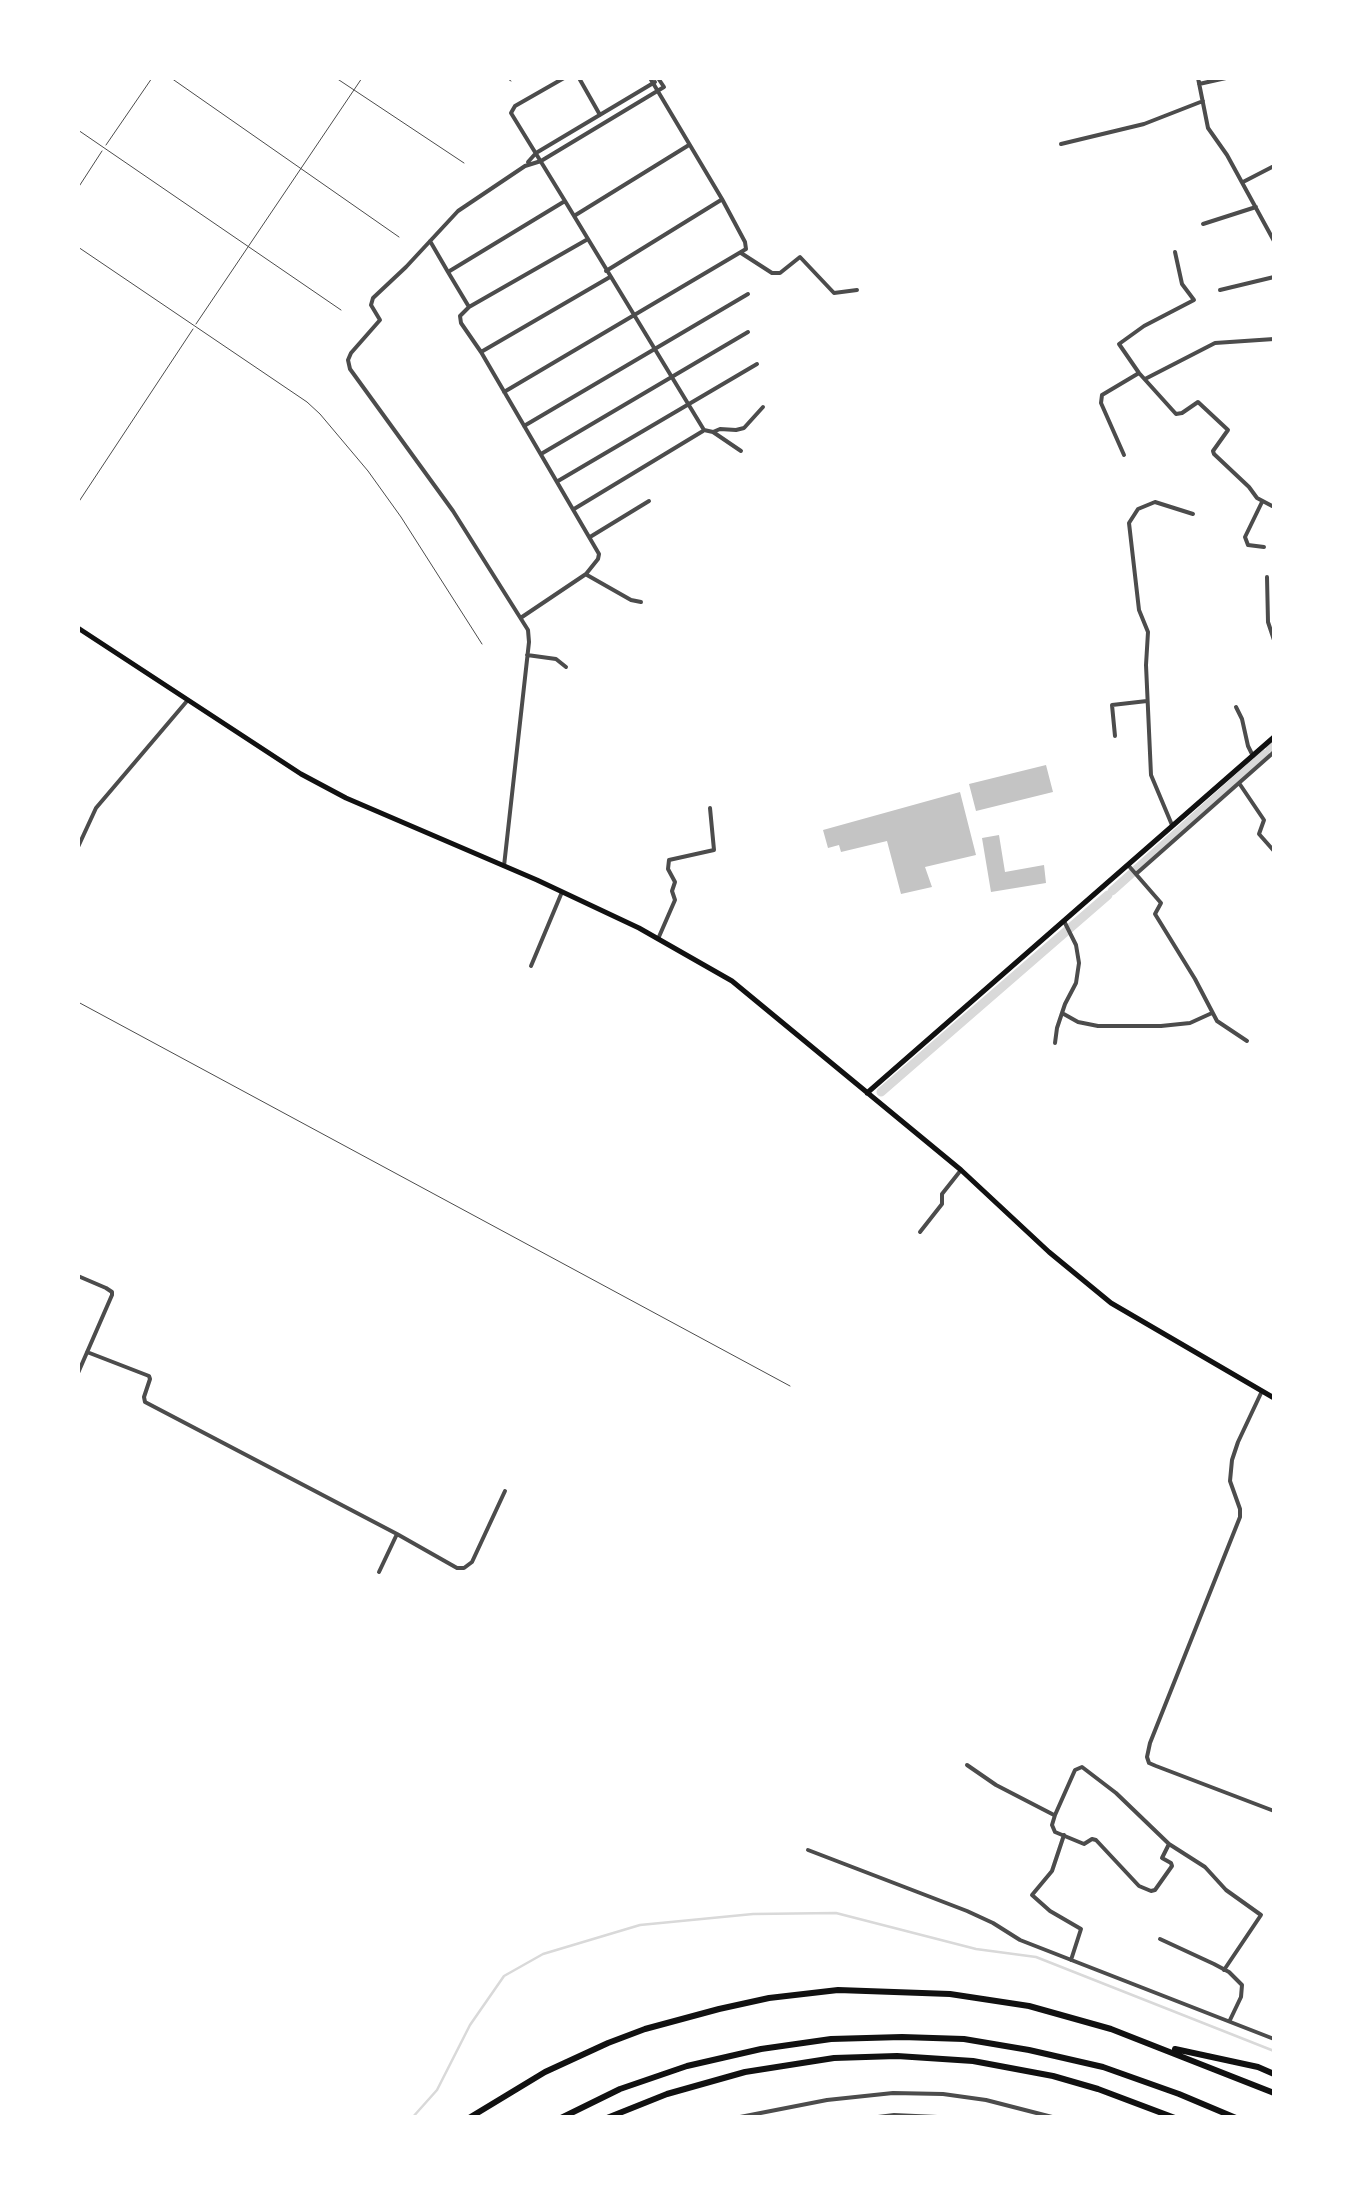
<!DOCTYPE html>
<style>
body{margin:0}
#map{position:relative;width:1352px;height:2195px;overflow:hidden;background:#fff;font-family:Cabin,sans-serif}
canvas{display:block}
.frame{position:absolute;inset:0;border:80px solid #fff;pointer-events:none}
</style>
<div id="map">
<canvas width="1352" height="2195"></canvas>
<div class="frame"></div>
</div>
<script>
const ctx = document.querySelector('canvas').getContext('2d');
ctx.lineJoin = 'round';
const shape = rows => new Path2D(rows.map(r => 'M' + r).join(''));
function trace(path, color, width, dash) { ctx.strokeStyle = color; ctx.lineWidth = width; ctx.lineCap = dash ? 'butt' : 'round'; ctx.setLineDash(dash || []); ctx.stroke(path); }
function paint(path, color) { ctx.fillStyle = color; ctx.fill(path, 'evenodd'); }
const stream = shape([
 [412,2118,437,2090,470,2025,504,1976,543,1954,640,1925,753,1914,836,1913,976,1949,1036,1957,1274,2051]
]);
const canal = shape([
 [1270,748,1274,745],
 [1112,891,1265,754],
 [881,1092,1108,895]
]);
const building = shape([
 [1046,765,1053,792,976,811,969,784],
 [960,792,976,855,925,867,932,887,901,894,887,841,841,852,839,845,828,848,823,830],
 [999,835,1005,872,1044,865,1046,883,991,892,982,838]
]);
const service = shape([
 [171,78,399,237],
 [336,78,464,163],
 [506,78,511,81],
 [78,130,341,310],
 [106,145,152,78],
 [78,188,102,151],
 [78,247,307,402,320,414,368,471,401,517,482,644],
 [196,324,362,78],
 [78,503,193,329],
 [78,1002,790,1386]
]);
const minor = shape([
 [564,78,515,106,511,113,565,201,448,272,469,307,588,239,565,201],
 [579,78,600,115],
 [1198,78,1208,128,1227,155,1274,241],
 [1199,84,1226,78],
 [1061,144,1144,124,1203,101],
 [528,162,536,153,655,82],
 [1243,182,1274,166],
 [574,216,689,145],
 [1203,224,1256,207],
 [588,239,704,430,713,432,741,451],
 [430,241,448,272],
 [1175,252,1182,284,1194,300,1144,326,1119,344,1139,373,1176,414,1182,413,1198,402,1228,430,1213,451,1214,454,1249,487,1257,498,1274,507],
 [741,253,772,273,780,273,800,257,834,293,857,290],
 [606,271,721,200],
 [1220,290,1274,277],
 [469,307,460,316,461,323,481,352,599,554,598,559,586,574,522,617],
 [481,352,610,277],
 [1145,379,1215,343,1274,339],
 [504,392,746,249,745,242,722,199,650,78],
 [524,426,748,294],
 [713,432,720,429,736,430,744,428,763,407],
 [541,454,748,332],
 [1124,455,1101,403,1102,395,1139,373],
 [558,481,757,364],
 [1262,502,1245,537,1248,545,1264,547],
 [574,509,703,431],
 [590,537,649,501],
 [587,575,631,600,641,602],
 [1267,577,1268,622,1274,640],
 [527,655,556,659,566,667],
 [1236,707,1242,719,1248,746,1253,756],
 [1115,736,1112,705,1147,701],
 [1239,783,1264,820,1259,834,1274,851],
 [1172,825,1151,775,1146,665,1148,632,1139,610,1129,523,1138,509,1155,502,1193,514],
 [78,847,96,808,187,701],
 [1128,865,1161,903,1155,914,1195,979,1217,1021,1247,1041],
 [504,866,529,642,528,630,453,511,350,369,348,360,351,353,380,320,371,305,373,298,406,267,458,211,525,166,541,161,664,87,658,78],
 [1136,874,1274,752],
 [658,939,675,900,672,891,675,882,668,869,669,860,714,850,710,808],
 [531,966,562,892],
 [1062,1013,1078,1022,1098,1026,1161,1026,1190,1023,1212,1013],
 [1055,1043,1057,1028,1065,1004,1076,983,1079,963,1076,945,1064,921],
 [920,1232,942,1204,942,1194,961,1170],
 [78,1276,106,1288,112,1292,112,1295,78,1373],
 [87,1352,149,1376,150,1379,144,1397,145,1402,397,1534,457,1568,464,1568,472,1562,505,1491],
 [1262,1391,1238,1442,1232,1460,1230,1481,1240,1509,1240,1517,1150,1743,1147,1757,1149,1763,1156,1766,1274,1811],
 [379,1572,397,1534],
 [967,1765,996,1785,1054,1815],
 [1064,1835,1052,1871,1032,1895,1050,1911,1081,1929,1071,1960],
 [1169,1844,1162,1858,1171,1863,1172,1866,1155,1890,1151,1891,1139,1886,1096,1840,1092,1839,1084,1844,1055,1832,1052,1825,1055,1815,1075,1770,1082,1767,1116,1793,1169,1844,1205,1867,1226,1890,1261,1915,1224,1970],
 [808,1850,967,1911,993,1923,1020,1940,1274,2039],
 [1160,1939,1214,1964,1229,1972,1242,1985,1241,1997,1230,2020],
 [735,2118,827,2100,893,2093,943,2094,986,2100,1056,2118],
 [870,2118,894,2115,959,2118]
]);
const secondary = shape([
 [78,628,301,774,346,798,537,880,639,928,732,981,961,1170,1049,1252,1111,1303,1274,1398],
 [867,1093,1274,737]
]);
const motorway = shape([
 [1175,2049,1258,2067,1274,2074],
 [469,2118,545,2072,608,2043,645,2029,719,2009,769,1998,838,1990,950,1994,1029,2006,1111,2029,1274,2093],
 [561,2118,620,2089,687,2066,761,2049,831,2039,902,2037,964,2039,1029,2050,1103,2067,1179,2094,1236,2118],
 [607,2118,667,2094,745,2072,834,2058,897,2056,973,2061,1053,2076,1098,2089,1175,2118]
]);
trace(stream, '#d9d9d9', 2.5);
trace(canal, '#d9d9d9', 9);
paint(building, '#c4c4c4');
trace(service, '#4c4c4c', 1);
trace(minor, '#4c4c4c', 4);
trace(secondary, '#111', 5);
trace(motorway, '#111', 6);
</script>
